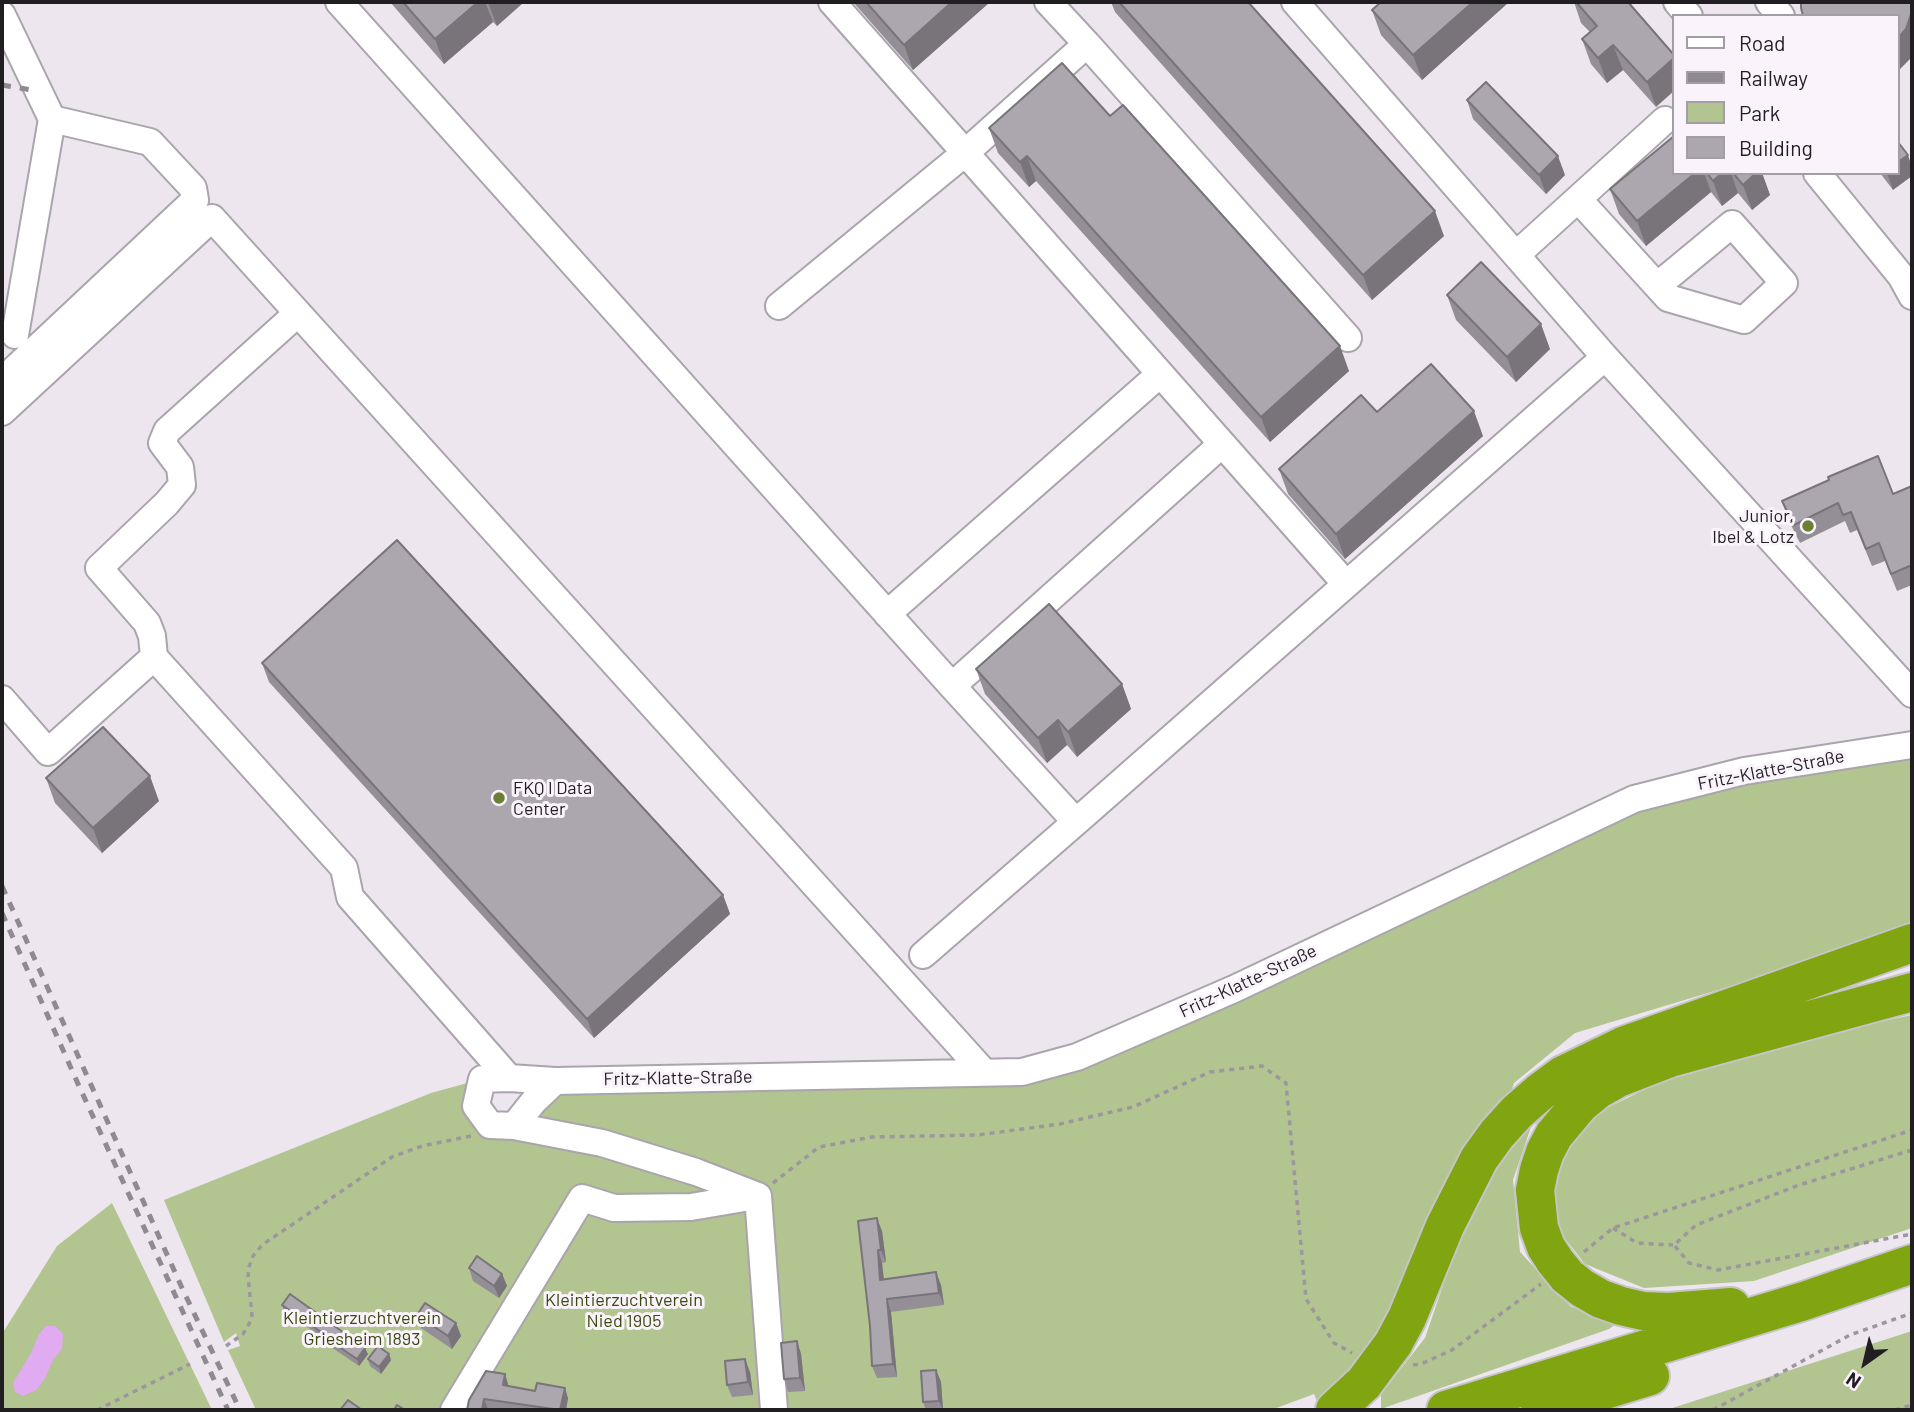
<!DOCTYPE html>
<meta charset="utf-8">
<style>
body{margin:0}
#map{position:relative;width:1914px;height:1412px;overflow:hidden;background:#ede6ef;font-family:Barlow,sans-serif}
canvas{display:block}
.frame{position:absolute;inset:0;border:4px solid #211e22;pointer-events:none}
.legend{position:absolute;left:1672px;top:14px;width:228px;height:161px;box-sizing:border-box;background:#faf3fc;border:2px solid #a39ea5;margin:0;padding:9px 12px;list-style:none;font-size:21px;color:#211e22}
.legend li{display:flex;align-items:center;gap:14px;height:35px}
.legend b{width:35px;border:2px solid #a39ea5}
.north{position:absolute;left:1830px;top:1328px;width:70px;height:70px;-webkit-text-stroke:5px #faf3fc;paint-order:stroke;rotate:214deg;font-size:19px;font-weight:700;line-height:28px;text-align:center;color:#211e22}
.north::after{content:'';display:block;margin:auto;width:24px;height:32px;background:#211e22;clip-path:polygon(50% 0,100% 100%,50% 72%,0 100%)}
</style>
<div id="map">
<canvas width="1914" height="1412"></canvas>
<div class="frame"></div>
<ul class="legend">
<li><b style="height:9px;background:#fff"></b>Road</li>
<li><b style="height:9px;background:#8f8a90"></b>Railway</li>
<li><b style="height:19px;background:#b2c48f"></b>Park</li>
<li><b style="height:19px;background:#aca6ae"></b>Building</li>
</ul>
<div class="north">N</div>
</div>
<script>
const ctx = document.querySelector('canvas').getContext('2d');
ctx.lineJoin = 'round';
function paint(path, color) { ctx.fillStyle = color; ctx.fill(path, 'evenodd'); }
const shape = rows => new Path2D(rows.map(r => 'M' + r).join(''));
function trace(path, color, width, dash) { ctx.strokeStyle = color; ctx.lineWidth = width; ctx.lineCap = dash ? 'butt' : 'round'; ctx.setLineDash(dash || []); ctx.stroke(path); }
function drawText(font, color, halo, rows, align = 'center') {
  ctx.font = font + ' Barlow,sans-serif'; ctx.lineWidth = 6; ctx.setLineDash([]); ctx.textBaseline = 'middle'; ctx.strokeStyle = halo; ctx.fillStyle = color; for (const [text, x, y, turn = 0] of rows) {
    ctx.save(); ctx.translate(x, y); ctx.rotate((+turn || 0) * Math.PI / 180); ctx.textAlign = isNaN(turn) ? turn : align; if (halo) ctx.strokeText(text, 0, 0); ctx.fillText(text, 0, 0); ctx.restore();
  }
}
const green = shape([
 [1912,745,1912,921,1864,946,1575,1033,1514,1083,1497,1134,1429,1266,1321,1410,1314,1394,1271,1410,256,1410,228,1350,240,1346,236,1333,224,1342,164,1200,431,1093,482,1079,490,1125,555,1081,1023,1072,1634,799],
 [1912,1015,1912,1228,1754,1281,1644,1288,1585,1264,1560,1232,1550,1190,1564,1144,1585,1119,1706,1059],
 [1533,1121,1513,1180,1520,1252,1571,1307,1623,1319,1609,1329,1381,1409,1381,1394,1425,1338,1459,1239,1488,1168],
 [112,1203,212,1410,2,1410,2,1334,57,1246],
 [1912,1331,1912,1410,1666,1410]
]);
const water = shape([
 [46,1326,55,1326,63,1334,62,1349,53,1360,44,1380,36,1390,23,1396,15,1392,13,1383,31,1353,39,1334]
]);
const path = shape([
 [1912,1150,1799,1185,1696,1225,1674,1245,1689,1263,1718,1270,1912,1234],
 [773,1183,819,1147,872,1137,978,1135,1060,1124,1133,1107,1210,1072,1262,1066,1286,1083,1306,1299,1334,1343,1352,1353],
 [1613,1228,1637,1243,1673,1245],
 [1584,1252,1613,1228,1912,1130],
 [226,1346,243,1334,249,1324,252,1315,248,1276,249,1267,253,1256,262,1245,392,1157,422,1146,471,1136],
 [1413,1365,1421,1364,1452,1350,1541,1284],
 [97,1410,190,1364],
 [1713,1410,1850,1335,1912,1313],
 [1895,1410,1912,1405]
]);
const minor = shape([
 [339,2,952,686,1076,822,1605,357],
 [832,2,1346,584],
 [1295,2,1605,357,1912,694],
 [1677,2,1689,16],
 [1769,2,1781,16],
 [2,15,52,119],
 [1087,44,1348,338],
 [1817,173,1901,276,1912,296],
 [1578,199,1668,298,1744,320,1784,283,1732,224,1657,286],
 [1516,255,1665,120],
 [779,306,965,153,1087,44,1048,2],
 [298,313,167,431,162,443,180,467,182,485,167,503,99,568,147,623,152,636,154,657,344,868,350,897,509,1078],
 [2,381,195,200,193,188,150,142,52,119,15,335],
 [2,412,212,218,983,1071],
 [887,614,1160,374],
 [952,686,1222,444],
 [2,699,48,752,154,657],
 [923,955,1076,822],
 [555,1081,1022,1072,1077,1057,1234,989,1634,799,1744,771,1912,745],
 [514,1126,534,1101,555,1081,509,1078,482,1079,476,1106,490,1125,514,1126,602,1143,696,1172,758,1196],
 [758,1196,774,1410],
 [454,1410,582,1198,614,1208,691,1207,756,1196]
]);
const highway = shape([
 [1555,1261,1546,1247,1539,1228,1535,1190,1539,1170,1545,1152,1554,1135,1580,1104,1597,1090,1618,1078,1670,1058,1912,992],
 [1567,1276,1582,1288,1601,1299,1621,1306,1643,1311,1669,1312,1731,1307],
 [1393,1344,1407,1318,1445,1226,1479,1159,1497,1134,1517,1112,1540,1092,1563,1075,1623,1046,1912,943],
 [1335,1410,1364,1383],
 [1446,1410,1804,1301,1912,1264],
 [1540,1410,1650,1376]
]);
const rail = shape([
 [2,85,32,90],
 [2,886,182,1288,240,1410],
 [2,913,79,1086,228,1410]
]);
const highwayBridge = shape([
 [1555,1261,1567,1276],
 [1364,1383,1393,1344]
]);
const wall = shape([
 [390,2,524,2,497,26,493,22,444,64],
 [853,2,990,2,913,70],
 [1111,2,1248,2,1444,236,1372,300,1115,12],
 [1509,2,1422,80,1381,35,1372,10],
 [1574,2,1628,2,1656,107,1623,70,1607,83,1591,64,1582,39,1590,32,1581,23],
 [1467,100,1565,175,1546,194,1473,119],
 [1110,116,1349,371,1270,442,1036,181,1029,187,998,153,989,128],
 [1674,173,1762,173,1770,195,1752,210,1738,193,1722,206,1711,192,1646,246,1619,214,1610,189],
 [1880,173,1898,173,1893,190],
 [1447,295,1550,349,1516,382,1456,320],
 [1377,412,1483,436,1345,559,1288,494,1279,469],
 [1912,486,1912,585,1897,591,1885,561,1872,566,1857,530,1850,533,1845,521,1800,543,1788,519,1782,501,1893,494],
 [262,663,723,895,730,914,594,1038,269,682],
 [976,669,1122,684,1131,709,1077,757,1067,745,1047,763,985,694],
 [46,778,159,801,102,853,55,803],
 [858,1221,882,1231,886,1262,882,1263,884,1279,941,1285,944,1305,891,1312,897,1377,877,1378,872,1366,870,1326],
 [469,1268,502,1274,507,1286,499,1298,473,1281],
 [282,1305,368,1354,359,1366,328,1345,326,1340,284,1311],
 [417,1315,456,1323,461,1336,452,1349,421,1328],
 [797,1341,801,1354,805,1391,788,1392,784,1379],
 [389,1354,391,1360,381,1374,370,1366,368,1359],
 [936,1370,941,1382,943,1410,926,1410,923,1402],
 [750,1372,753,1395,732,1397,727,1385],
 [505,1374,508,1386,568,1398,566,1410,496,1410,488,1409,487,1410,467,1410]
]);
const shadedWall = shape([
 [478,2,485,2,493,22,444,64,435,39],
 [488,2,524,2,497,26],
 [952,2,990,2,913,70,904,45],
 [1473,2,1509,2,1422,80,1413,55],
 [1912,11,1912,57,1898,71,1898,38],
 [1613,45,1623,70,1607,83,1598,58],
 [1674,58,1674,91,1656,107,1647,82],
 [1908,155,1912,167,1912,176,1893,190,1887,173,1898,173,1898,162],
 [1027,156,1036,181,1029,187,1020,162],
 [1558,156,1565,175,1546,194,1539,175],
 [1695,173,1704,173,1711,192,1646,246,1637,221],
 [1722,173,1731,173,1738,193,1722,206,1713,181],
 [1754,173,1762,173,1770,195,1752,210,1743,185],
 [1435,211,1444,236,1372,300,1363,275],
 [1541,324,1550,349,1516,382,1507,357],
 [1340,346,1349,371,1270,442,1261,417],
 [1474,411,1483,436,1345,559,1336,534],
 [1122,684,1131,709,1077,757,1068,732],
 [1058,720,1067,745,1047,763,1038,738],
 [150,776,159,801,102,853,93,828],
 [723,895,730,914,594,1038,587,1019],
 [877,1218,882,1231,886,1262,881,1250],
 [878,1250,882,1263,885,1292,880,1280],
 [936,1272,941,1285,944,1305,939,1293],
 [502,1274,507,1286,499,1298,494,1286],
 [887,1299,891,1312,897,1377,893,1364],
 [456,1323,461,1336,452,1349,448,1336],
 [797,1341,801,1354,805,1391,800,1378],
 [365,1348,368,1354,359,1366,357,1359],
 [389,1354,391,1360,381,1374,379,1367],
 [745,1359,750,1372,753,1395,748,1382],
 [936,1370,941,1382,943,1410,939,1401],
 [505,1374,508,1384,506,1395,503,1385],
 [565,1388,568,1398,566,1410,560,1410],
 [484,1399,488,1409,487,1410,482,1410]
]);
const building = shape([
 [403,2,478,2,435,39,403,2],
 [866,2,952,2,904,45,866,2],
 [1119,2,1248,2,1435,211,1363,275,1119,2],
 [1381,2,1473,2,1413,55,1372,10,1381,2],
 [1576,2,1628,2,1674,55,1674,58,1647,82,1613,45,1598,58,1582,39,1597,26,1576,2],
 [1801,2,1912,2,1912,11,1906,29,1898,38,1898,16,1803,16,1801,8,1801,2],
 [1062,63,1110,116,1123,105,1340,346,1261,417,1027,156,1020,162,989,128,1062,63],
 [1486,82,1558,156,1539,175,1467,100,1486,82],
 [1674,136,1674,173,1695,173,1637,221,1610,189,1674,136],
 [1898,142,1908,155,1898,162,1898,142],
 [1707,173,1722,173,1713,181,1707,173],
 [1733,173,1756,173,1743,185,1733,173],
 [1481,262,1541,324,1507,357,1447,295,1481,262],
 [1431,364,1474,411,1336,534,1279,469,1361,395,1377,412,1431,364],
 [1878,456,1893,494,1912,486,1912,565,1891,574,1879,543,1866,549,1851,512,1843,515,1838,503,1794,525,1782,501,1829,480,1828,477,1878,456],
 [397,540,723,895,587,1019,262,663,397,540],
 [1049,604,1122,684,1068,732,1058,720,1038,738,976,669,1049,604],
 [103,727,150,776,93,828,46,778,103,727],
 [877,1218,881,1250,878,1250,880,1280,936,1272,939,1293,887,1299,893,1364,872,1366,870,1326,858,1221,877,1218],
 [477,1256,502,1274,494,1286,469,1268,477,1256],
 [290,1294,365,1348,357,1359,326,1338,327,1336,282,1305,290,1294],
 [425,1303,456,1323,448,1336,417,1315,425,1303],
 [797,1341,800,1378,784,1379,781,1343,797,1341],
 [378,1346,389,1354,379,1367,368,1359,378,1346],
 [745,1359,748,1382,727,1385,725,1361,745,1359],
 [936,1370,939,1401,923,1402,921,1371,936,1370],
 [486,1371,505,1374,503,1385,535,1391,537,1383,565,1388,560,1410,484,1399,482,1410,467,1410,469,1400,486,1371],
 [348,1400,362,1410,340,1410,348,1400],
 [397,1405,405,1410,394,1410,397,1405]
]);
const markers = [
 [1808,526,7,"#6a8133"],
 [499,798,7,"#6a8133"]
];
const poiNames = [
 ["Junior,",1794,516],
 ["Ibel & Lotz",1794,537],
 ["FKQ I Data",513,788,"left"],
 ["Center",513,809,"left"]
];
const streetNames = [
 ["Fritz-Klatte-Straße",1771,770,-11],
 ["Fritz-Klatte-Straße",1248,981,-25],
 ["Fritz-Klatte-Straße",678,1078,-1]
];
const parkNames = [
 ["Kleintierzuchtverein",624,1300],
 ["Nied 1905",624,1321],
 ["Kleintierzuchtverein",362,1318],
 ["Griesheim 1893",362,1339]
];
paint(green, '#b2c48f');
paint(water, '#e1abf2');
trace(minor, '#aaa4ac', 30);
trace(highway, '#c5c4c6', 42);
trace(path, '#9c979e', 3.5, [5, 5]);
trace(minor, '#fff', 26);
trace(highway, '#81a411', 38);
trace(rail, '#8f8a90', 5, [9, 9]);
trace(highwayBridge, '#c5c4c6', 42, []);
trace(highwayBridge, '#81a411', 38);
paint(wall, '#948f96');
paint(shadedWall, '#78747a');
paint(building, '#aca6ae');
trace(building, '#78747a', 2);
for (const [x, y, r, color] of markers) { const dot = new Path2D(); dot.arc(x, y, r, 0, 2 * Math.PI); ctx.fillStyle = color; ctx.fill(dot); trace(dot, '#faf3fc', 2.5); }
drawText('18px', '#211e22', '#faf3fc', poiNames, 'right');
drawText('18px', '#211e22', '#faf3fc', streetNames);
drawText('18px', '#3a4a0c', '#faf3fc', parkNames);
</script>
